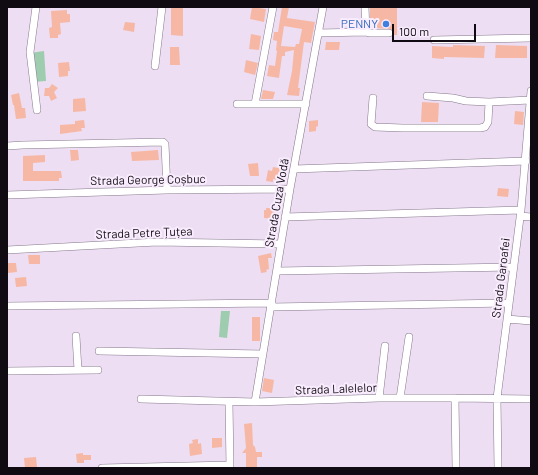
<!DOCTYPE html>
<meta charset="utf-8">
<style>
body{margin:0}
#map{position:relative;width:538px;height:475px;overflow:hidden;background:#eddef3;font-family:Barlow,sans-serif}
canvas{display:block}
.frame{position:absolute;inset:0;border:8px solid #100b12;pointer-events:none}
.scale{position:absolute;left:392px;top:24px;width:84px;height:18px;box-sizing:border-box;border:2px solid #100b12;border-top:0;padding-left:5px;font-size:12px;line-height:14px;white-space:nowrap;color:#100b12;-webkit-text-stroke:3px #f8ecfd;paint-order:stroke}
</style>
<div id="map">
<canvas width="538" height="475"></canvas>
<div class="frame"></div>
<div class="scale">100 m</div>
</div>
<script>
const ctx = document.querySelector('canvas').getContext('2d');
ctx.lineJoin = 'round';
function paint(path, color) { ctx.fillStyle = color; ctx.fill(path, 'evenodd'); }
const shape = rows => new Path2D(rows.map(r => 'M' + r).join(''));
function trace(path, color, width, dash) { ctx.strokeStyle = color; ctx.lineWidth = width; ctx.lineCap = dash ? 'butt' : 'round'; ctx.setLineDash(dash || []); ctx.stroke(path); }
function drawText(font, color, halo, rows, align = 'center') {
  ctx.font = font + ' Barlow,sans-serif'; ctx.lineWidth = 4; ctx.setLineDash([]); ctx.textBaseline = 'middle'; ctx.strokeStyle = halo; ctx.fillStyle = color; for (const [text, x, y, turn = 0] of rows) {
    ctx.save(); ctx.translate(x, y); ctx.rotate((+turn || 0) * Math.PI / 180); ctx.textAlign = isNaN(turn) ? turn : align; if (halo) ctx.strokeText(text, 0, 0); ctx.fillText(text, 0, 0); ctx.restore();
  }
}
const green = shape([
 [44,51,46,81,32,82,30,53],
 [221,311,230,311,227,338,219,337]
]);
const building = shape([
 [171,7,183,7,183,36,171,35],
 [252,7,266,9,264,22,250,19],
 [282,7,289,7,287,18,315,22,311,43,304,42,298,88,300,88,299,96,287,95,292,71,294,50,285,52,285,56,282,56,279,78,267,76,269,65,275,66,277,51,276,50,277,41,273,40,274,32,278,32],
 [284,26,302,29,299,44,296,44,295,47,281,46],
 [370,7,397,7,397,35,394,35,393,31,391,29,375,28,375,19,370,19],
 [67,10,67,14,70,14,70,22,60,23,61,34,58,35,58,38,50,38,49,28,52,27,51,11],
 [125,22,135,23,134,32,123,30],
 [251,34,261,36,259,50,249,49],
 [326,42,340,42,339,50,325,50],
 [453,45,485,46,484,58,444,57,444,59,432,58,432,46,453,47],
 [496,45,527,46,527,58,495,58],
 [170,47,179,47,180,65,170,65],
 [246,60,258,63,255,75,244,72],
 [69,62,70,71,68,71,68,76,59,77,58,63],
 [52,84,58,88,54,92,57,98,51,101,49,96,44,96,45,88,49,88],
 [263,90,275,92,273,99,261,99],
 [19,93,22,108,25,108,26,118,16,119,14,105,13,105,11,95],
 [85,98,86,111,73,112,73,99],
 [422,102,439,103,438,122,421,122],
 [515,111,524,112,523,125,514,124],
 [84,120,85,128,81,128,82,131,60,134,60,125,75,124,75,121],
 [318,120,318,126,316,127,316,131,309,132,309,121],
 [70,150,78,150,79,160,71,161],
 [158,150,159,160,132,161,131,152],
 [45,155,45,162,33,163,33,171,61,171,62,178,59,178,59,181,23,181,23,156],
 [258,163,259,176,250,176,248,164],
 [273,167,284,169,283,181,273,179,273,182,266,181,268,170,272,171],
 [498,188,509,189,508,197,497,196],
 [266,208,274,208,274,211,276,211,276,219,264,218,264,210,266,210],
 [271,253,272,258,268,258,269,269,266,270,267,272,261,273,258,256],
 [28,255,40,255,40,264,29,264],
 [7,263,16,263,17,272,8,273],
 [26,277,27,286,16,287,15,278],
 [252,317,260,317,260,341,252,341],
 [264,378,274,380,272,393,262,391],
 [252,423,253,445,255,447,256,452,262,452,262,457,257,457,257,468,246,468,246,453,242,453,246,448,244,424],
 [212,438,222,438,222,447,212,448],
 [198,439,198,444,201,443,202,454,190,456,189,444,193,443,192,440],
 [83,453,83,455,91,455,91,460,84,460,84,463,77,463,76,454],
 [36,457,37,467,25,468,24,458]
]);
const minor = shape([
 [36,7,30,52,37,110],
 [366,32,370,33,389,33],
 [318,33,366,32,365,7],
 [434,40,531,38],
 [155,66,162,7],
 [427,96,453,98,466,101,489,102],
 [373,98,371,124,375,127,403,128,480,128,485,127,488,122,489,102,530,100],
 [237,104,306,104],
 [255,104,273,7],
 [7,146,23,145,163,142,165,144,167,190],
 [294,169,526,161],
 [7,195,167,190,290,189],
 [520,216,531,217],
 [285,217,521,210],
 [7,250,157,242,281,244],
 [277,271,514,267],
 [7,306,272,303],
 [271,307,509,303],
 [507,319,531,321],
 [76,336,78,370],
 [99,351,263,354],
 [7,371,98,370],
 [379,398,385,346],
 [400,398,409,337],
 [455,398,456,468],
 [141,399,255,402,379,398,455,398,531,399],
 [229,402,230,468],
 [255,402,290,189,323,7],
 [102,468,230,465],
 [498,468,497,398,521,210,531,91]
]);
const markers = [
 [386,24,4,"#3f7fe0"]
];
const shopNames = [
 ["PENNY",378,24]
];
const streetNames = [
 ["Strada George Coșbuc",148,180,-1],
 ["Strada Cuza Vodă",277,203,-80],
 ["Strada Petre Țuțea",144,233,-2],
 ["Strada Garoafei",501,278,-83],
 ["Strada Lalelelor",336,389,-2]
];
paint(green, '#9dccaf');
paint(building, '#f6b8a5');
trace(minor, '#85788b', 8);
trace(minor, '#fff', 7);
for (const [x, y, r, color] of markers) { const dot = new Path2D(); dot.arc(x, y, r, 0, 2 * Math.PI); ctx.fillStyle = color; ctx.fill(dot); trace(dot, '#f8ecfd', 1.5); }
drawText('12px', '#366cbe', '#f8ecfd', shopNames, 'right');
drawText('12px', '#100b12', '#f8ecfd', streetNames);
</script>
